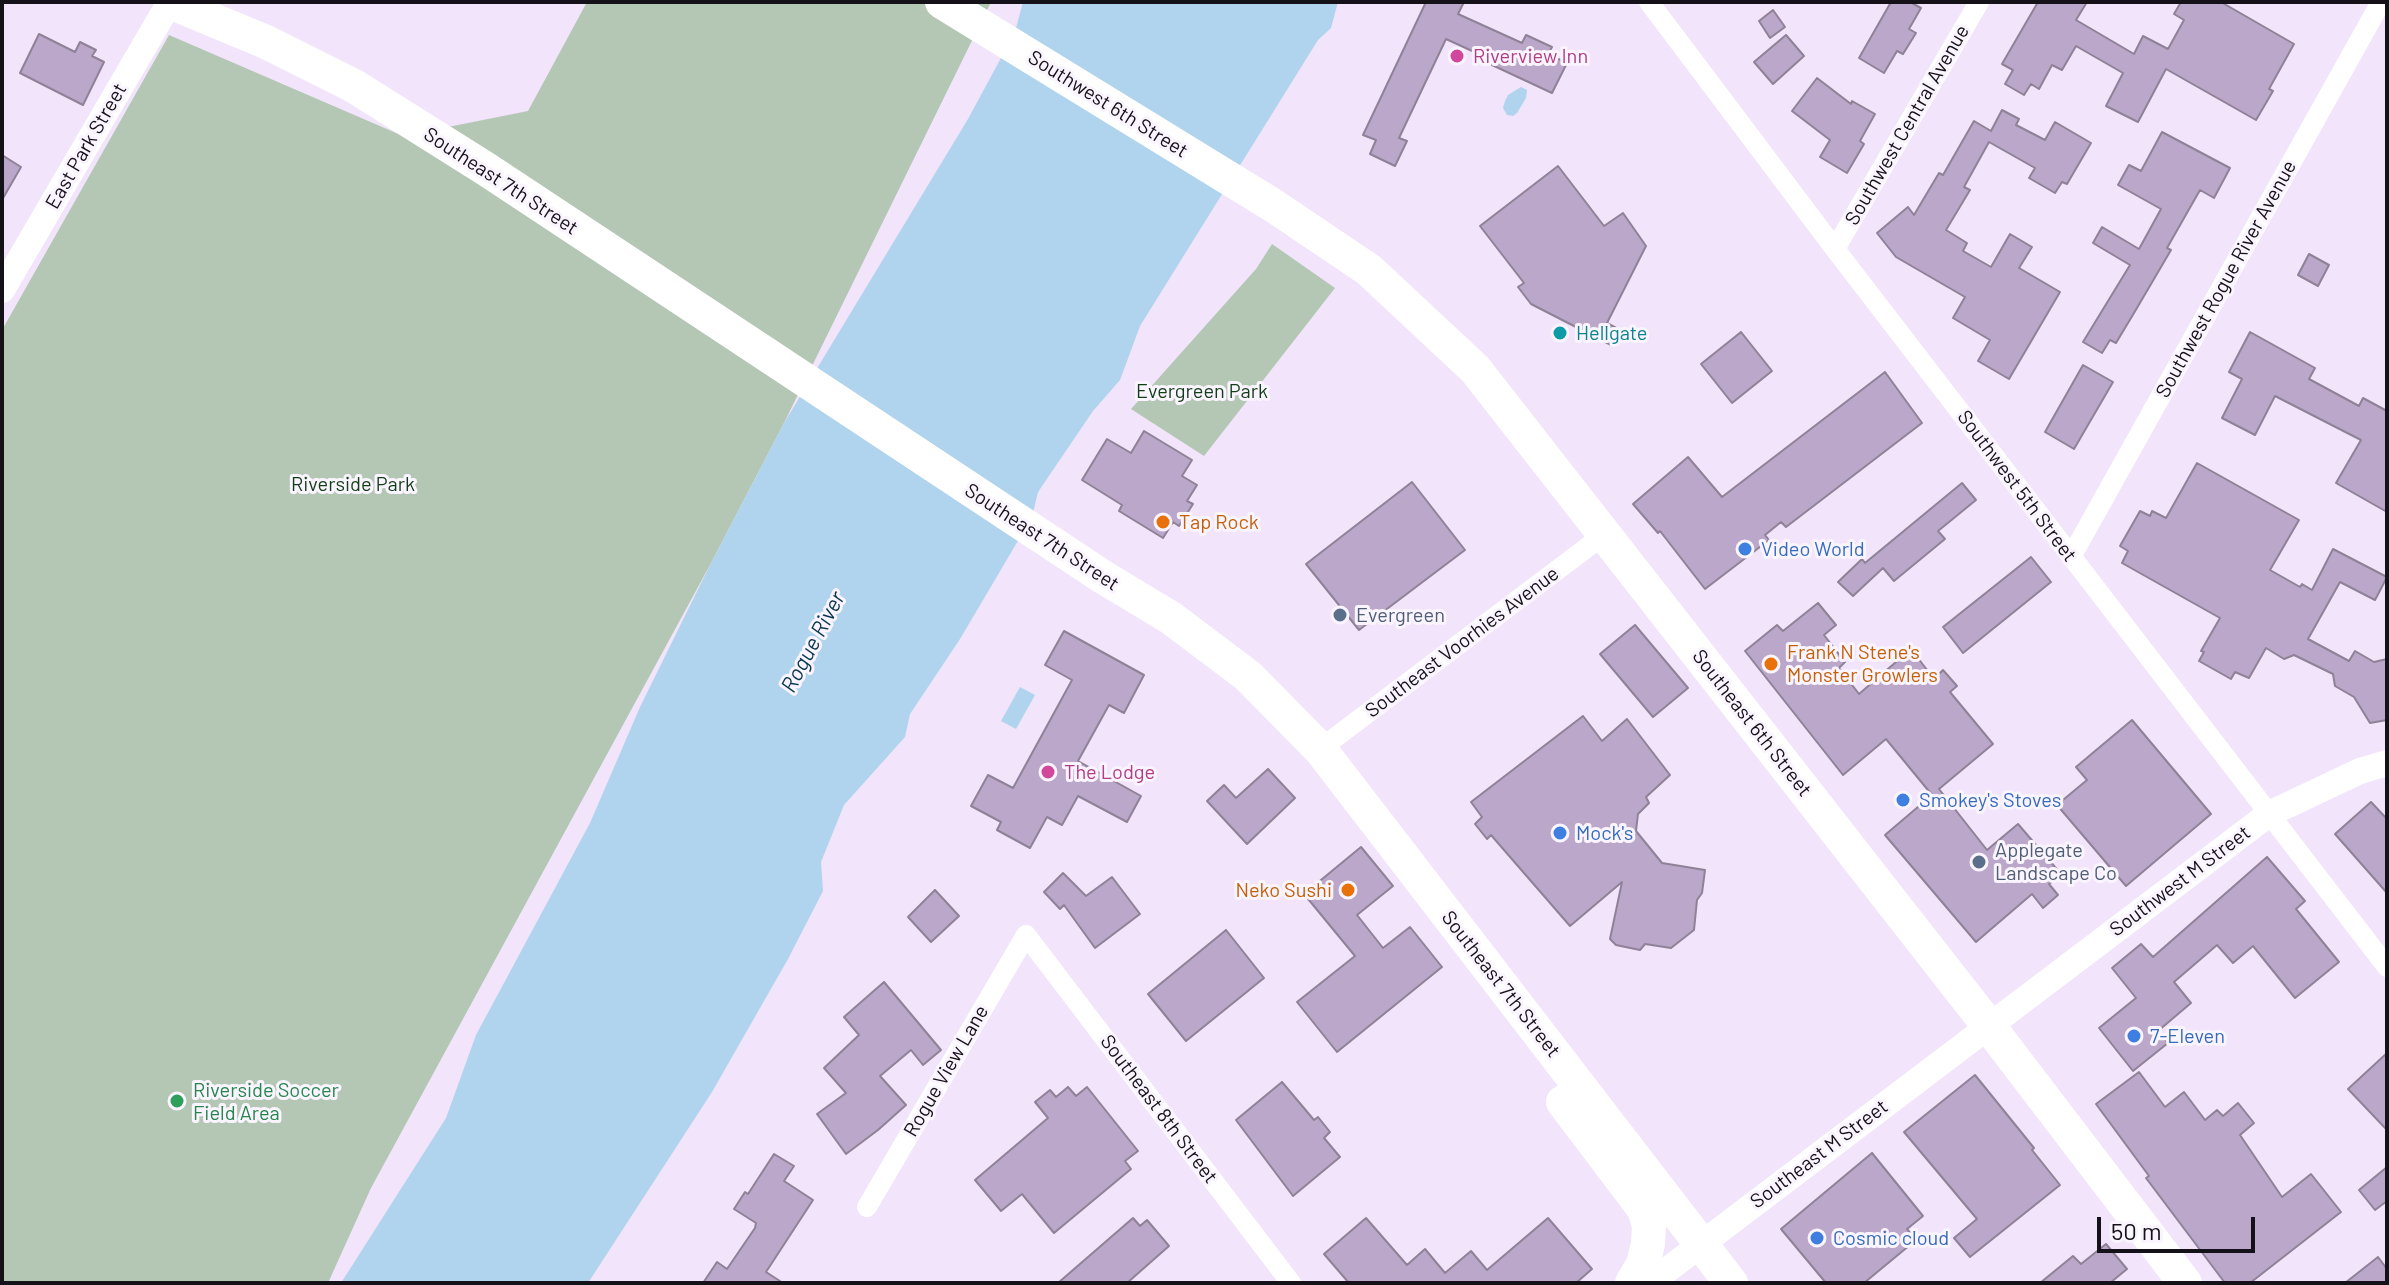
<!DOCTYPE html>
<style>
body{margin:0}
#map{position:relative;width:2389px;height:1285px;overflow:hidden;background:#f1e4fb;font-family:Barlow,sans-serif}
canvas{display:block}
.frame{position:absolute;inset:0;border:4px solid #151118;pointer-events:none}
.scale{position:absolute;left:2097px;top:1217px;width:158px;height:36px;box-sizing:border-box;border:4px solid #151118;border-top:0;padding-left:10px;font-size:24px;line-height:28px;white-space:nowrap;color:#151118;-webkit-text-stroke:6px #faf4fe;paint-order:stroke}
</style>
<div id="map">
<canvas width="2389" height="1285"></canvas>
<div class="frame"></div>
<div class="scale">50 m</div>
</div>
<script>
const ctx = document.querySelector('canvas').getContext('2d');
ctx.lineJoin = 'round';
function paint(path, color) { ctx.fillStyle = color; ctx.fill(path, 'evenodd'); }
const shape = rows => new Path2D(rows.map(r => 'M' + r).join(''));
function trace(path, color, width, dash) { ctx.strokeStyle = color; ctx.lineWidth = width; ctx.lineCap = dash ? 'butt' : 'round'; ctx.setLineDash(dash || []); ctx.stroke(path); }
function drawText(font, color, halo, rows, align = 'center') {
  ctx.font = font + ' Barlow,sans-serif'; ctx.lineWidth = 6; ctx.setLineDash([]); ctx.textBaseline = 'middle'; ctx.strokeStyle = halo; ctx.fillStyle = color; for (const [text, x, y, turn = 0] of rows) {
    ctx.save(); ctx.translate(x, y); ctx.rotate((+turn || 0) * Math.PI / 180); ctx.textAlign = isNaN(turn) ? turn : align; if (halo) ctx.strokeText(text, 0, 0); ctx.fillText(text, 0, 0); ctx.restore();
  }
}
const green = shape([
 [587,2,991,2,784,423,710,565,371,1188,328,1283,2,1283,2,330,169,35,403,136,528,111],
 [1272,244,1335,288,1204,456,1131,409,1256,269]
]);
const water = shape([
 [1023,2,1338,2,1331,28,1318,40,1140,326,1120,380,1093,411,1038,492,1032,517,960,639,910,714,905,737,844,805,821,862,823,891,788,959,712,1092,588,1283,341,1283,446,1118,476,1035,590,823,640,707,710,565,784,423,968,119,1015,32],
 [1521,87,1527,90,1526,98,1517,113,1513,116,1507,115,1503,108,1505,101,1508,95],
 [1020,687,1035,695,1016,729,1001,721]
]);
const building = shape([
 [1426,2,1464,2,1458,14,1522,43,1526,35,1552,47,1548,54,1567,63,1552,93,1492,65,1494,61,1446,39,1399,138,1407,141,1395,166,1370,154,1376,140,1363,135,1426,2],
 [1891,2,1910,2,1921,8,1909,29,1916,33,1903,54,1897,51,1884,73,1859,58,1891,2],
 [2038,2,2087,2,2076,20,2134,54,2143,36,2168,49,2184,20,2174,14,2181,2,2221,2,2294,44,2269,89,2273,91,2256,120,2166,69,2138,122,2106,106,2123,73,2076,46,2062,70,2052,65,2039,89,2031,84,2024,95,2005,84,2013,70,2002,64,2038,2],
 [1773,10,1785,27,1770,38,1759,21,1773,10],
 [39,34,75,52,80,42,96,50,92,56,104,62,83,105,20,73,39,34],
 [1786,35,1804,56,1773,84,1754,62,1786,35],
 [1817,78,1851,104,1852,101,1875,114,1860,141,1864,144,1847,173,1820,157,1830,140,1792,111,1817,78],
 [2002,110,2019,119,2016,125,2045,140,2055,122,2091,143,2067,184,2062,182,2055,193,2029,178,2035,168,1989,142,1964,187,1970,190,1946,230,1967,243,1963,251,1991,267,2010,234,2032,247,2019,268,2060,292,2009,379,1978,361,1990,340,1953,318,1965,297,1896,257,1877,233,1908,207,1914,215,1939,173,1943,175,1974,121,1991,131,2002,110],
 [2162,132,2230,168,2214,198,2200,190,2167,248,2171,250,2134,313,2116,343,2110,340,2102,353,2083,342,2130,265,2093,243,2102,227,2139,249,2161,209,2118,185,2129,165,2141,171,2162,132],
 [2,155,21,167,2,200,2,155],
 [1558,166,1604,226,1623,213,1646,246,1607,323,1620,330,1613,346,1531,304,1518,287,1524,283,1480,226,1558,166],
 [2309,254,2329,265,2318,286,2298,275,2309,254],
 [1741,332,1772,371,1732,403,1701,364,1741,332],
 [2250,332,2315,368,2309,379,2359,406,2363,398,2387,411,2387,512,2336,483,2361,440,2275,396,2255,435,2222,418,2242,379,2229,372,2250,332],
 [2083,365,2113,382,2074,449,2045,432,2083,365],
 [1885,372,1922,423,1786,527,1781,522,1765,535,1769,540,1705,589,1660,531,1658,533,1633,504,1688,457,1722,497,1885,372],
 [1144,431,1192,460,1182,476,1197,485,1187,501,1193,504,1179,526,1173,522,1163,538,1119,511,1122,505,1082,480,1107,439,1131,453,1144,431],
 [2197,463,2299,520,2270,570,2300,587,2302,584,2312,590,2333,549,2387,577,2375,600,2340,582,2308,639,2349,661,2355,651,2374,662,2387,659,2387,720,2370,723,2354,697,2335,686,2333,674,2294,655,2284,659,2266,648,2249,678,2235,672,2231,679,2199,661,2204,652,2201,651,2220,618,2122,563,2128,551,2120,546,2140,511,2150,516,2152,511,2166,518,2197,463],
 [1412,482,1465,550,1359,630,1306,564,1412,482],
 [1962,483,1976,500,1938,531,1945,539,1894,581,1883,568,1853,596,1838,582,1862,559,1865,563,1962,483],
 [2031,557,2051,582,1963,653,1943,627,2031,557],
 [1818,603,1836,625,1824,635,1845,662,1839,668,1859,694,1911,649,1934,679,1943,670,1957,686,1950,692,1993,744,1939,789,1987,850,2018,824,2061,874,2049,884,2058,895,2043,908,2032,894,1976,942,1885,835,1932,795,1886,739,1843,775,1745,651,1777,625,1783,631,1818,603],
 [1635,625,1688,688,1653,717,1600,654,1635,625],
 [1064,631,1144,675,1124,713,1109,705,1078,761,1141,796,1127,822,1078,796,1062,825,1047,817,1030,848,997,830,1001,822,971,806,988,775,1013,788,1072,680,1045,665,1064,631],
 [1583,716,1602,741,1627,719,1670,775,1646,797,1649,803,1638,814,1636,831,1662,863,1705,870,1702,893,1697,900,1694,930,1671,948,1645,944,1640,950,1616,945,1610,939,1622,882,1570,926,1491,835,1487,839,1475,824,1482,817,1471,802,1583,716],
 [2132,720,2211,814,2126,886,2057,805,2087,780,2076,767,2132,720],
 [1268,769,1295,798,1247,844,1207,801,1224,785,1236,798,1268,769],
 [2371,802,2387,819,2387,893,2335,834,2371,802],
 [1361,847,1393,886,1357,915,1383,948,1410,927,1442,967,1337,1052,1297,1002,1355,956,1304,894,1361,847],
 [2267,857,2305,901,2296,909,2339,962,2295,998,2253,946,2233,963,2217,945,2174,982,2191,1003,2158,1031,2168,1043,2133,1071,2099,1028,2136,998,2112,968,2141,944,2153,957,2267,857],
 [1063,873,1086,896,1112,877,1140,914,1095,948,1064,905,1060,909,1044,892,1063,873],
 [935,890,959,916,931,942,908,917,935,890],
 [1226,930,1264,978,1186,1041,1148,994,1226,930],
 [884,982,941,1050,923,1065,911,1050,880,1076,906,1105,878,1130,846,1154,817,1114,846,1093,824,1068,859,1035,844,1017,884,982],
 [2387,1053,2387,1130,2348,1089,2387,1053],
 [2139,1072,2165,1107,2184,1092,2205,1120,2217,1110,2223,1116,2238,1103,2254,1123,2240,1135,2282,1197,2311,1174,2341,1212,2250,1283,2225,1283,2146,1178,2149,1176,2096,1104,2139,1072],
 [1975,1075,2034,1148,2032,1150,2060,1185,1970,1257,1954,1238,1977,1219,1904,1132,1975,1075],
 [1282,1082,1314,1120,1318,1117,1330,1132,1324,1138,1340,1157,1293,1196,1236,1120,1282,1082],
 [1068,1087,1076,1096,1087,1087,1138,1151,1125,1161,1131,1169,1054,1233,1022,1194,1001,1211,975,1180,1048,1118,1035,1102,1050,1090,1056,1097,1068,1087],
 [1872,1153,1923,1216,1907,1229,1916,1240,1864,1283,1826,1283,1781,1229,1872,1153],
 [774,1154,794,1166,784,1181,813,1200,766,1272,783,1283,703,1283,717,1262,727,1269,755,1228,756,1223,734,1209,745,1192,748,1194,774,1154],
 [2387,1167,2387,1201,2375,1210,2359,1190,2387,1167],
 [1133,1218,1140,1226,1147,1220,1169,1246,1127,1283,1058,1283,1133,1218],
 [1366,1218,1407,1265,1425,1249,1445,1273,1471,1251,1487,1270,1548,1218,1592,1269,1576,1283,1349,1283,1324,1254,1366,1218],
 [2106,1244,2127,1269,2110,1283,2040,1283,2073,1256,2081,1264,2106,1244],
 [2378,1257,2387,1269,2387,1283,2345,1283,2378,1257]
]);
const minor = shape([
 [1649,2,1835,249,2387,967],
 [1835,249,1979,2],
 [2071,557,2381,2],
 [1320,749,1605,534],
 [867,1207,1026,935,1291,1283]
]);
const tertiary = shape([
 [2,290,170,2],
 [1650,1283,2269,814,2360,771,2387,763]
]);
const trunk = shape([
 [170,2,266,42,354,86,486,169,1103,577,1171,618,1248,676,1320,749,1731,1283],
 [942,2,1274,206,1369,270,1475,369,1988,1025,2185,1283],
 [1563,1102,1644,1209,1649,1226,1648,1244,1643,1264,1632,1283]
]);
const markers = [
 [1457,56,8,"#d1479c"],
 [1560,333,8,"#0f9aa8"],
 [1163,522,8,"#e8710a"],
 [1745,549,8,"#3f7fe0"],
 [1340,615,8,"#5c6f8a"],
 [1771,664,8,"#e8710a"],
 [1048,772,8,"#d1479c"],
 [1903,800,8,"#3f7fe0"],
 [1560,833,8,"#3f7fe0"],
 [1979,862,8,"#5c6f8a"],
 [1348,890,8,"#e8710a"],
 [2134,1036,8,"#3f7fe0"],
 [177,1101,8,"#2e9e5b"],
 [1817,1238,8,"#3f7fe0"]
];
const hotelNames = [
 ["Riverview Inn",1473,56],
 ["The Lodge",1064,772]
];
const streetNames = [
 ["Southwest 6th Street",1108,104,32],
 ["Southwest Central Avenue",1907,125,-60],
 ["East Park Street",86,146,-60],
 ["Southeast 7th Street",501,181,33],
 ["Southwest Rogue River Avenue",2226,279,-61],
 ["Southwest 5th Street",2017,486,53],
 ["Southeast 7th Street",1042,537,33],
 ["Southeast Voorhies Avenue",1462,642,-37],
 ["Southeast 6th Street",1752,723,52],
 ["Southwest M Street",2180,881,-37],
 ["Southeast 7th Street",1501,984,52],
 ["Rogue View Lane",946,1071,-60],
 ["Southeast 8th Street",1159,1109,53],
 ["Southeast M Street",1819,1154,-37]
];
const cultureNames = [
 ["Hellgate",1576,333]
];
const parkNames = [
 ["Evergreen Park",1202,391],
 ["Riverside Park",353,484]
];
const foodNames = [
 ["Tap Rock",1179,522],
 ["Frank N Stene's",1787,652],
 ["Monster Growlers",1787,675],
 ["Neko Sushi",1332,890,"right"]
];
const shopNames = [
 ["Video World",1761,549],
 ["Smokey's Stoves",1919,800],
 ["Mock's",1576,833],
 ["7-Eleven",2150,1036],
 ["Cosmic cloud",1833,1238]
];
const serviceNames = [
 ["Evergreen",1356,615],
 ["Applegate",1995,850],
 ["Landscape Co",1995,873]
];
const leisureNames = [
 ["Riverside Soccer",193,1090],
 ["Field Area",193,1113]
];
const waterNames = [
 ["Rogue River",813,642,-62]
];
paint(green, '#b4c7b4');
paint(water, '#b0d4ed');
paint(building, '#bba7c9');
trace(building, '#8f8297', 2);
trace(minor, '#fff', 20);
trace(tertiary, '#fff', 26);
trace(trunk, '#fff', 34);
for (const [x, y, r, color] of markers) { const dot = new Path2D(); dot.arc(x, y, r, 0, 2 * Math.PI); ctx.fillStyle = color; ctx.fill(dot); trace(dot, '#faf4fe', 3); }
drawText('20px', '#b23c85', '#faf4fe', hotelNames, 'left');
drawText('20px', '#151118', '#faf4fe', streetNames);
drawText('20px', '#0d838f', '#faf4fe', cultureNames, 'left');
drawText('20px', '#123e17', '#faf4fe', parkNames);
drawText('20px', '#c56008', '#faf4fe', foodNames, 'left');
drawText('20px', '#366cbe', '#faf4fe', shopNames, 'left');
drawText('20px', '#4e5e75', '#faf4fe', serviceNames, 'left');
drawText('20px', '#27864d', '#faf4fe', leisureNames, 'left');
drawText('italic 22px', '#073750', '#faf4fe', waterNames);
</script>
